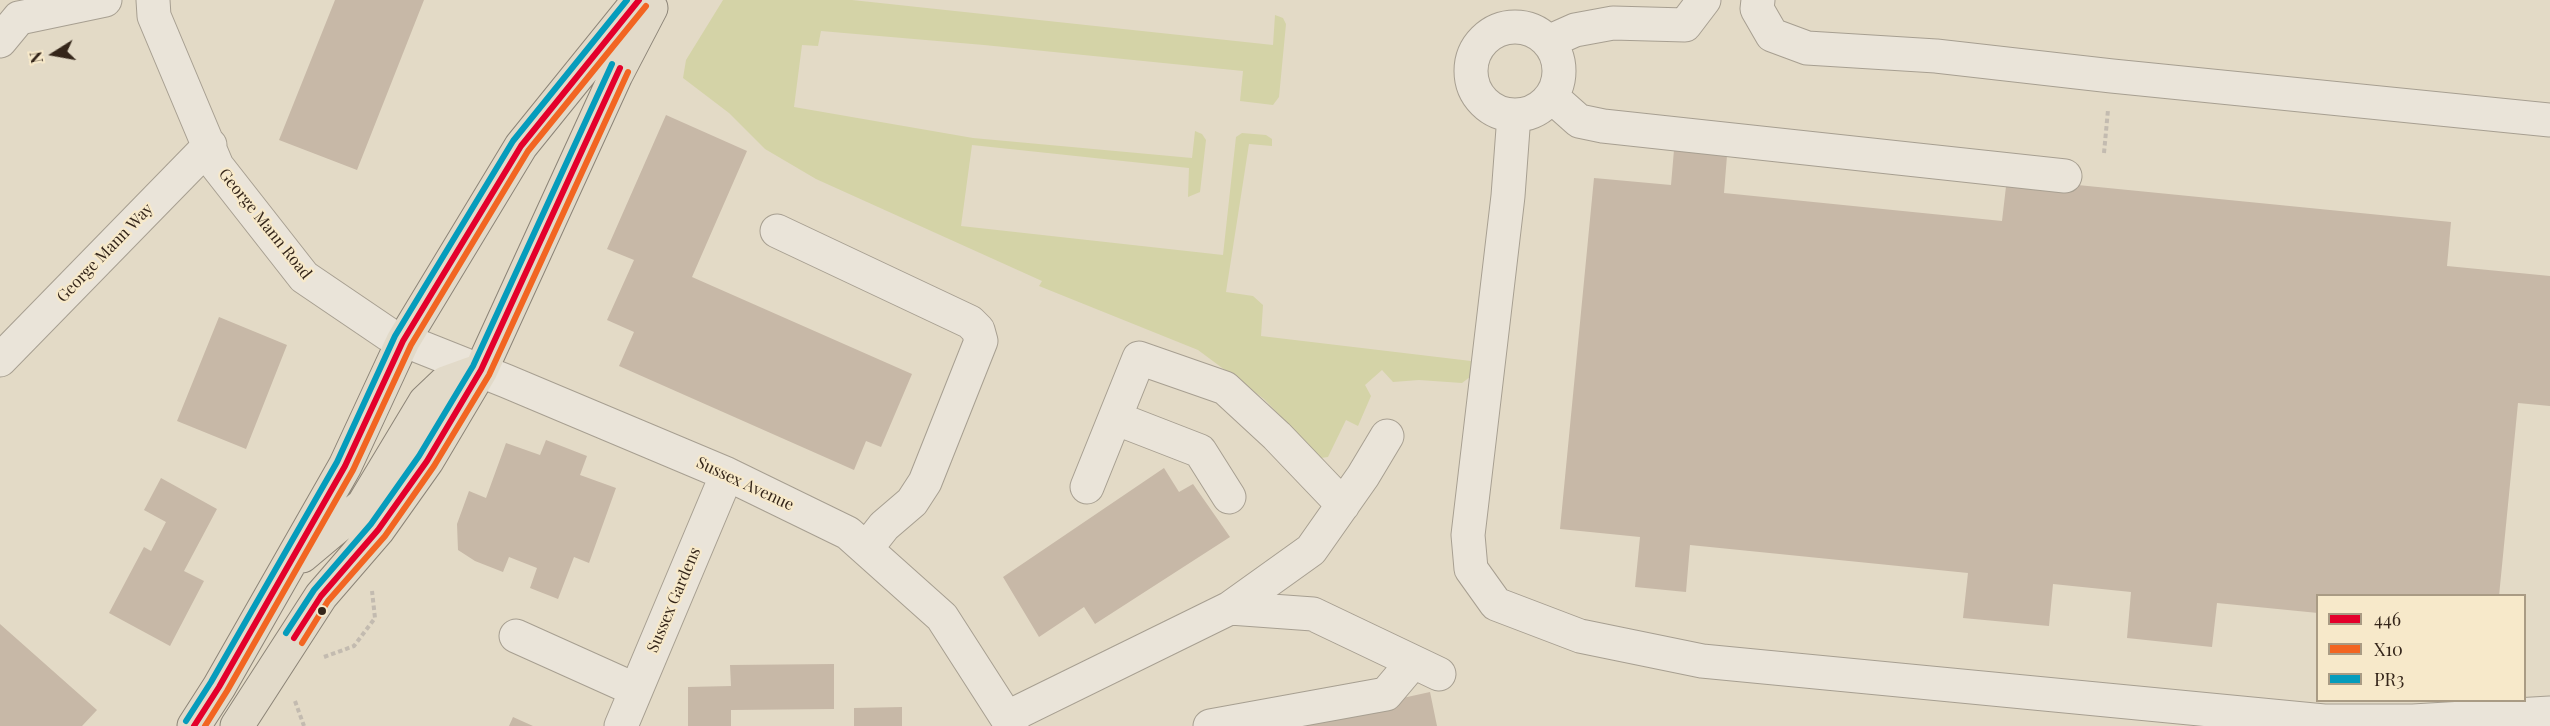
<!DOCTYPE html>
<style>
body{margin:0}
#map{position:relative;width:2550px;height:726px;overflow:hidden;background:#e3dac6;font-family:"Playfair Display",serif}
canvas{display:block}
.legend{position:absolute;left:2316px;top:594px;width:210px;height:108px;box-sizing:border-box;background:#f7e9ca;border:2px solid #a99b84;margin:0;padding:8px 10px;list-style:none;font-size:18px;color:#35261a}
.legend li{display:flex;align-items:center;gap:12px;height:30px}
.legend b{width:30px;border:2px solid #a99b84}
.north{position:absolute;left:24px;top:24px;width:60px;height:60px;-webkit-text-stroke:4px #f7e9ca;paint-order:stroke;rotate:259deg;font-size:16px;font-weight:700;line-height:24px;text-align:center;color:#35261a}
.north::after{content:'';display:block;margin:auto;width:21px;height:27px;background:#35261a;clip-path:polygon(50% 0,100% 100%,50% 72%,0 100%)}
</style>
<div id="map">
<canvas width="2550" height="726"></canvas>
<ul class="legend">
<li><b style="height:8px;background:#e4002b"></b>446</li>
<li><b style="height:8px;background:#f26522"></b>X10</li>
<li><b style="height:8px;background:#059cbc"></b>PR3</li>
</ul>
<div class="north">N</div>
</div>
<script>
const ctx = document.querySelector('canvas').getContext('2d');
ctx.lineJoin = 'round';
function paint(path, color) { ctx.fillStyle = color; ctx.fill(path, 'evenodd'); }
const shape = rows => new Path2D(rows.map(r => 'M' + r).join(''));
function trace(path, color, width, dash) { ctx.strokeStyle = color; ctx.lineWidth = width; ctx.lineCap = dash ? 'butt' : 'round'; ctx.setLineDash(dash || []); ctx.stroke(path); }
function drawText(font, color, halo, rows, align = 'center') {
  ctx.font = font + ' "Playfair Display",serif'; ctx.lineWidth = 4.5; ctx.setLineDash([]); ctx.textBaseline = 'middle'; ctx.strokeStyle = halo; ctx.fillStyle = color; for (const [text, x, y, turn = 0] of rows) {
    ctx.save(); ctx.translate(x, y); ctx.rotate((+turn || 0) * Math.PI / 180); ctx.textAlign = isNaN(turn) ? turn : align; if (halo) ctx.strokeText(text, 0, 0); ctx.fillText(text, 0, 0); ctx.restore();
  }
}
const green = shape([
 [723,0,852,0,1273,45,1275,15,1283,18,1286,24,1279,97,1273,105,1240,101,1243,71,984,45,821,31,818,46,802,45,794,107,973,138,1192,158,1195,131,1202,134,1206,140,1200,192,1188,197,1189,168,972,145,961,226,1223,255,1236,137,1242,133,1266,135,1272,139,1272,146,1249,144,1226,292,1253,296,1263,305,1261,336,1471,361,1470,377,1462,383,1419,380,1393,382,1382,370,1365,385,1371,396,1358,426,1346,420,1328,457,1321,458,1264,399,1198,350,1039,286,1042,281,816,179,765,149,729,113,683,78,686,60]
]);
const building = shape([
 [335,0,424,0,357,170,279,140],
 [666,115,747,151,692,277,912,374,881,447,866,441,854,470,619,366,634,332,607,320,634,260,607,249],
 [1675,138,1728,143,1724,193,2002,221,2007,178,2451,222,2447,266,2550,276,2550,406,2518,403,2499,596,2318,596,2318,613,2217,603,2212,647,2127,638,2131,592,2053,584,2049,626,1963,618,1968,573,1690,545,1686,592,1635,587,1640,537,1560,529,1594,178,1671,185],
 [219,317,287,345,246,449,177,421],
 [546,440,587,456,580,475,616,488,589,563,574,557,558,599,530,588,537,568,509,557,503,572,475,561,458,550,457,524,469,491,486,498,506,443,540,455],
 [1164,468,1179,492,1193,484,1230,537,1095,624,1084,607,1039,637,1003,577],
 [161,478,217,509,184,571,204,581,170,646,109,613,144,547,151,551,166,522,144,510],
 [0,624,97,710,82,726,0,726],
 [834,664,834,709,731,710,731,726,688,726,688,687,731,686,730,665],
 [1430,692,1437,726,1280,726,1280,725],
 [902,707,902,726,854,726,854,708],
 [513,717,533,726,509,726]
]);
const path = shape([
 [2104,153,2108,110],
 [324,657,354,646,375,618,372,591],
 [295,701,304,726]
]);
const minor = shape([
 [153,0,154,16,217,166,304,277,388,334,506,381,727,474,848,533,942,617,1012,726],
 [1758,0,1757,9,1772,35,1807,48,1936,56,2112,76,2550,120],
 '1471 71a44 44 0 1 1 88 0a44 44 0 1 1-88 0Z',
 [0,41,19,18,105,0],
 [1548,42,1575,30,1613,23,1685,25,1704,0],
 [1552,97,1579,121,1603,126,2065,176],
 [1514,115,1508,196,1468,535,1471,569,1496,604,1580,636,1702,661,2324,721,2413,721,2550,713],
 [777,231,970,322,978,330,981,341,925,482,912,502,884,526,866,549],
 [0,360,210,145],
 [1115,418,1200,451,1229,497],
 [1087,487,1139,358,1225,388,1277,436,1343,505],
 [1230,608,1313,614,1439,674],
 [516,636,636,690],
 [1008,717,1230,608,1311,550,1363,476,1387,436],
 [621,726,727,474],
 [1210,726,1386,694,1413,662]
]);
const major = shape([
 [302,556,363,505,425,402,445,383,481,370],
 [194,726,219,687,345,466,403,341,521,146,639,0],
 [237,726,321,596,378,530,427,461,481,370,616,75,651,8]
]);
const bus1 = shape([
 [294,638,321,596,378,530,427,461,481,370,620,68],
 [194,726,219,687,345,466,403,341,521,146,639,0]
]);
const bus2 = shape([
 [302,643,328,601,385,536,434,466,489,375,628,72],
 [205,726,227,691,353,470,411,345,528,151,646,6]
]);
const bus3 = shape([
 [286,633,314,590,371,524,419,456,473,366,612,64],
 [186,721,211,682,337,462,395,336,513,141,627,0]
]);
const markers = [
 [322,611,5,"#35261a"]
];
const streetNames = [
 ["George Mann Road",265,224,51],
 ["George Mann Way",105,253,-46],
 ["Sussex Avenue",745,484,25],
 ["Sussex Gardens",674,600,-67]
];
paint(green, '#d4d3a7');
paint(building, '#c7b8a7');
trace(minor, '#a79f91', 35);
trace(major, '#8c8477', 35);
trace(path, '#c3bbb0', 4, [4.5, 3]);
trace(minor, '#eae4d9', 33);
trace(major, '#e2dac9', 33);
trace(bus1, '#e4002b', 6);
trace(bus2, '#f26522', 6);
trace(bus3, '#059cbc', 6);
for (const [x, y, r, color] of markers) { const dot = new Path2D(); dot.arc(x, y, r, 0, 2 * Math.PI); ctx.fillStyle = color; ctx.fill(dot); trace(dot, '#f7e9ca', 2); }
drawText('16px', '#35261a', '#f7e9ca', streetNames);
</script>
